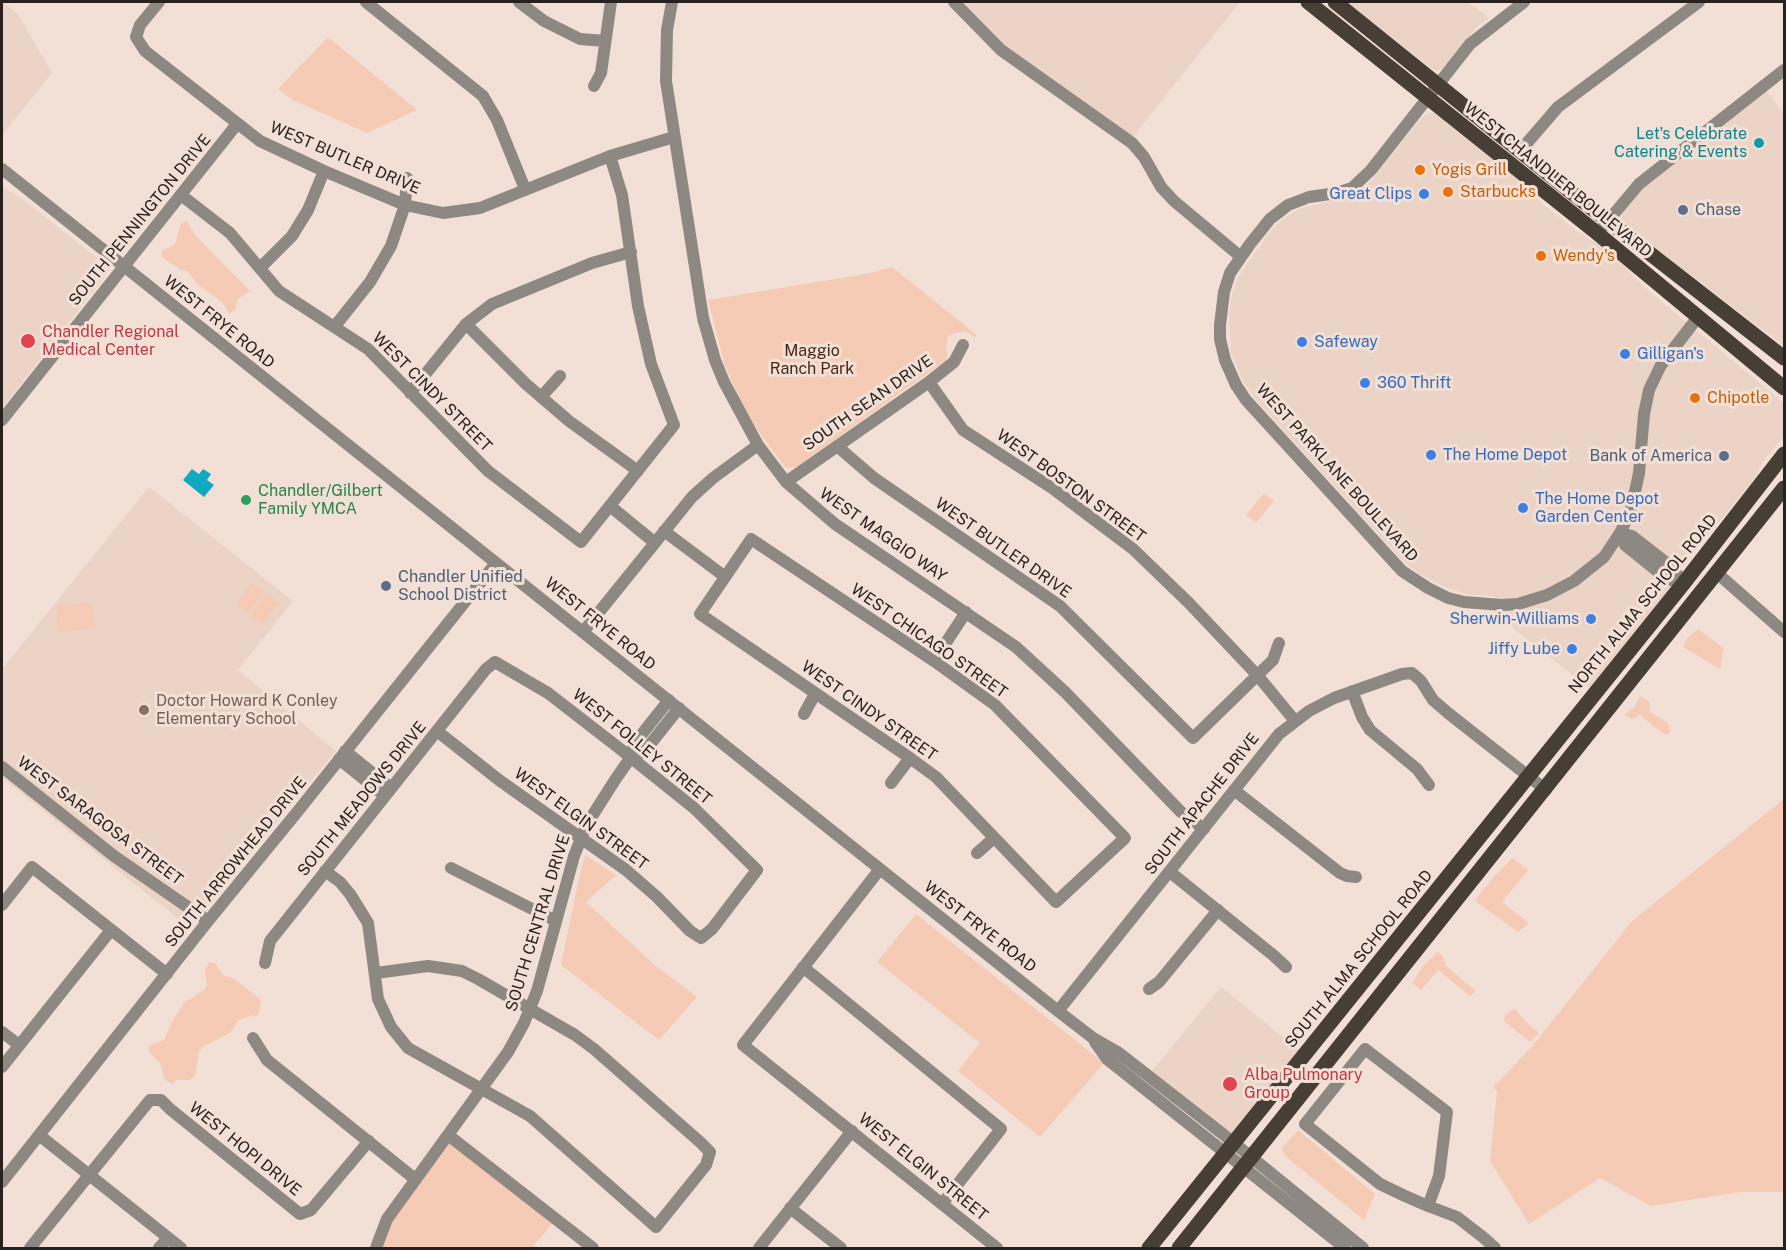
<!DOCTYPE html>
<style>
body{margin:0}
#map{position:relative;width:1786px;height:1250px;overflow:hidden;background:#f2e0d7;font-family:"Public Sans",sans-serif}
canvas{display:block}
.frame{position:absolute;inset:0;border:3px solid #28211e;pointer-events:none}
</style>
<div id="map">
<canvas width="1786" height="1250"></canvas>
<div class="frame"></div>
</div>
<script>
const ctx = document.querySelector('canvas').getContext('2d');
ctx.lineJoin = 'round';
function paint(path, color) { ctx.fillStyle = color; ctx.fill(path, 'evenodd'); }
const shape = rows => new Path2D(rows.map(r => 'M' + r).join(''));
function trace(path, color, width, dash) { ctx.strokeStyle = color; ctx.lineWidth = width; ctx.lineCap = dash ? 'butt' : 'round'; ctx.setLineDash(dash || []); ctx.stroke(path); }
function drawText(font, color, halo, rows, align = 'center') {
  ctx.font = font + ' "Public Sans",sans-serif'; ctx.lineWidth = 6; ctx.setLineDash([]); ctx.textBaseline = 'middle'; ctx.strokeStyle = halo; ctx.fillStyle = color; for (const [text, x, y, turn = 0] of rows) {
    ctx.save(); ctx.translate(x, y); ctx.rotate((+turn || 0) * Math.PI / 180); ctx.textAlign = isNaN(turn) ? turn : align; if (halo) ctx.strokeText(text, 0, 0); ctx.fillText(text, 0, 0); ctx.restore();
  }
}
const built = shape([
 [2,2,18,14,52,73,2,135],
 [964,2,1240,2,1132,138,1005,45],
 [1347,2,1468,2,1489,18,1476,28,1444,67,1437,71,1432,69],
 [1766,90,1784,114,1784,346,1623,223,1621,213,1635,194],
 [1430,113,1436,114,1506,169,1544,205,1578,232,1606,249,1651,293,1784,403,1784,437,1762,462,1756,477,1687,561,1665,594,1589,688,1499,617,1495,596,1469,595,1447,588,1418,573,1402,560,1257,401,1243,381,1231,353,1229,313,1232,294,1238,277,1269,233,1278,223,1298,209,1347,197,1369,183,1422,117],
 [2,186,25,201,106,265,110,270,2,408],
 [149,487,293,601,238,670,336,751,190,928,2,778,2,669],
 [1221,987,1305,1055,1235,1143,1148,1076]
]);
const green = shape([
 [328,37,417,110,367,133,293,100,278,89],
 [187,221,195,235,250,291,238,299,235,310,229,314,222,302,197,284,188,272,179,269,162,257,162,251,175,244,181,223],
 [892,267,977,335,975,337,966,332,954,333,948,337,946,349,948,354,945,361,796,467,786,468,761,435,744,408,732,382,725,366,708,300,866,274],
 [1264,493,1274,501,1256,523,1246,515],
 [252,583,265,592,248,614,236,604],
 [266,593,279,603,263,624,250,615],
 [91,602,95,628,59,633,56,606],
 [1698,629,1724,648,1720,669,1683,647,1687,638],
 [1640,696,1650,702,1649,711,1668,723,1670,733,1665,735,1640,715,1632,719,1624,715,1635,706],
 [1784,799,1784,1192,1740,1192,1651,1206,1600,1178,1529,1224,1490,1161,1497,1091,1493,1087,1530,1049,1632,921],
 [585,855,616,875,586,902,656,966,697,997,659,1040,561,965,577,887],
 [1512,858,1528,870,1502,902,1529,923,1518,932,1475,901,1483,889],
 [916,914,1104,1063,1040,1137,958,1071,980,1043,877,962],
 [1438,952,1443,957,1446,966,1476,991,1470,996,1438,970,1421,990,1412,983,1424,965],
 [209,962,215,963,223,975,235,979,261,1000,259,1013,257,1016,255,1017,254,1015,243,1018,238,1021,230,1033,202,1047,199,1052,195,1076,190,1080,176,1080,173,1084,165,1080,160,1063,151,1054,148,1049,149,1046,164,1040,172,1021,185,1002,205,989,207,984,205,970],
 [1515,1009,1526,1022,1539,1033,1530,1042,1504,1021,1505,1015],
 [1298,1130,1375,1194,1364,1220,1285,1156,1282,1148],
 [448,1135,556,1219,532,1248,376,1248,387,1219]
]);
const water = shape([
 [192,469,199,474,203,469,211,474,207,480,214,485,204,497,183,480]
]);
const minor = shape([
 [159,2,140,25,136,37,145,51,260,141,324,171,405,205,443,213,480,208,610,156,674,137],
 [366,2,483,96,497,120,525,189],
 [519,2,544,21,580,39,605,41],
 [672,2,667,30,666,81,703,318,715,360,724,382,758,445,786,482,835,524,1016,647,1065,692,1181,812,1204,829],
 [954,2,1001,50,1132,143,1144,157,1161,187,1174,201,1241,257],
 [1524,2,1470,44,1371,170,1352,188,1337,193,1309,197,1288,205,1270,219,1250,244,1230,273,1224,292,1220,325,1220,339,1225,360,1236,385,1246,400,1402,571,1428,588,1448,598,1464,602,1502,605,1518,604,1547,595,1574,581,1604,557,1620,533,1631,510,1639,473,1644,414,1649,390,1661,365,1698,317],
 [594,86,601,73,611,2],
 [1520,151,1558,107,1699,2],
 [2,169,1058,1011,1093,1038,1119,1053,1224,1135,1363,1248],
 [181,195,230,233,279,291,368,349,488,471,581,542,674,425,651,364,638,306,622,195,610,156],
 [1602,228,1639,184,1784,70],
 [260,268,292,236,308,210,324,171],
 [466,324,526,384,569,421,638,471],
 [335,326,370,282,391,246,405,205,407,178],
 [929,382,963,430,1052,488,1133,549,1189,603,1258,676,1295,721],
 [410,393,466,324,492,304,592,263,631,252],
 [541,397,560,376],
 [2,420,237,124],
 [837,446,874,478,1060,606,1193,738,1273,660,1279,643],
 [786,482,929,382,954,362,963,345],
 [610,506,654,542],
 [664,531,724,576],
 [1620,533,1625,545,1666,578,1683,584],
 [1620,533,1632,536,1673,568,1683,584],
 [751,539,934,661,995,705,1125,838,1056,902,936,777,910,758,700,614,751,539],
 [1717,573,1784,632],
 [583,632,692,497,713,478,758,445],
 [934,661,966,612],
 [1352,691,1362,717,1370,730,1417,769,1429,785],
 [804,714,815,694],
 [345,751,391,788],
 [631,757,644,752,679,708],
 [339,759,385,796],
 [2,767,114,856,208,921],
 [891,783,910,758],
 [1234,790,1340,873,1347,876,1356,877],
 [977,853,994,838],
 [451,868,556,921],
 [880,869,743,1045,997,1248],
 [325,871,340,882,350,894,368,923,378,999,391,1027,408,1048,530,1116,656,1227,706,1165,710,1152,700,1142,594,1049,575,1035,478,979,462,971,428,966,376,973],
 [1170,872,1273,955,1286,967],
 [2,905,32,867,167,974],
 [265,963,270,941,486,669,495,662,548,693,619,748,694,808,757,870,712,929,701,938,690,931,657,897,626,870,499,780,437,731],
 [803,967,1001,1129,942,1204],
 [1149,989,1159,982,1218,910],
 [1058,1011,1279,734,1309,711,1334,698,1402,674,1412,673,1421,681,1433,700,1448,713,1546,790],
 [2,1032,19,1045],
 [253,1038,267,1060,415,1179],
 [1095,1042,1107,1059,1345,1248],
 [2,1067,111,930],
 [39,1135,181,1248],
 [448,1135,593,1248],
 [2,1182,208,921,298,811,496,563],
 [1428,1206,1439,1176,1447,1112,1365,1049,1305,1124,1380,1184,1405,1196,1428,1206,1457,1217,1484,1238,1495,1248],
 [790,1208,841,1248],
 [30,1248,150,1100,161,1100,170,1109,300,1214,311,1210,369,1141],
 [159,1248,168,1238],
 [376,1248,387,1219,508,1052,524,1023,537,991,574,856,587,824,615,780,631,757,634,744,669,700],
 [759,1248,852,1131]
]);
const major = shape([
 [1308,2,1597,233,1784,388],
 [1335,2,1571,192,1784,358],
 [1149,1248,1683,584,1784,454],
 [1179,1248,1784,488]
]);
const markers = [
 [1759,143,6,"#0f9aa8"],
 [1420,170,6,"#e8710a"],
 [1448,192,6,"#e8710a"],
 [1424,194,6,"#3f7fe0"],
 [1683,210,6,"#5c6f8a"],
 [1541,256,6,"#e8710a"],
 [28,341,8,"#e0444e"],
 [1302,342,6,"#3f7fe0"],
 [1625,354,6,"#3f7fe0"],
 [1365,383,6,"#3f7fe0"],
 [1695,398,6,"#e8710a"],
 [1431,455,6,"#3f7fe0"],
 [1724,456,6,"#5c6f8a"],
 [246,500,6,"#2e9e5b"],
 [1523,508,6,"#3f7fe0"],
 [386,586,6,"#5c6f8a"],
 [1591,619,6,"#3f7fe0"],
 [1572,649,6,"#3f7fe0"],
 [144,710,6,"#8d6e63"],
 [1230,1084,8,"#e0444e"]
];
const cultureNames = [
 ["Let's Celebrate",1747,134],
 ["Catering & Events",1747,152]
];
const streetNames = [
 ["WEST BUTLER DRIVE",345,158,23],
 ["WEST CHANDLER BOULEVARD",1558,180,39],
 ["SOUTH PENNINGTON DRIVE",140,220,-51],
 ["WEST FRYE ROAD",219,322,39],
 ["WEST CINDY STREET",432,392,45],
 ["SOUTH SEAN DRIVE",868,403,-35],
 ["WEST PARKLANE BOULEVARD",1337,473,48],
 ["WEST BOSTON STREET",1071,486,36],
 ["WEST MAGGIO WAY",883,535,35],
 ["WEST BUTLER DRIVE",1003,548,35],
 ["NORTH ALMA SCHOOL ROAD",1643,604,-51],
 ["WEST FRYE ROAD",600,624,39],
 ["WEST CHICAGO STREET",929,641,35],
 ["WEST CINDY STREET",869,711,35],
 ["WEST FOLLEY STREET",642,747,39],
 ["SOUTH MEADOWS DRIVE",362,799,-51],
 ["SOUTH APACHE DRIVE",1202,804,-52],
 ["WEST ELGIN STREET",581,819,36],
 ["WEST SARAGOSA STREET",100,821,37],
 ["SOUTH ARROWHEAD DRIVE",236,862,-51],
 ["SOUTH CENTRAL DRIVE",538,923,-73],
 ["WEST FRYE ROAD",980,927,38],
 ["SOUTH ALMA SCHOOL ROAD",1359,959,-51],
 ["WEST HOPI DRIVE",245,1149,39],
 ["WEST ELGIN STREET",923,1167,39]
];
const foodNames = [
 ["Yogis Grill",1432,170],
 ["Starbucks",1460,192],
 ["Wendy's",1553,256],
 ["Chipotle",1707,398]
];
const shopNames = [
 ["Great Clips",1412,194,"right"],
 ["Safeway",1314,342],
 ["Gilligan's",1637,354],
 ["360 Thrift",1377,383],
 ["The Home Depot",1443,455],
 ["The Home Depot",1535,499],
 ["Garden Center",1535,517],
 ["Sherwin-Williams",1579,619,"right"],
 ["Jiffy Lube",1560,649,"right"]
];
const serviceNames = [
 ["Chase",1695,210],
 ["Bank of America",1712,456,"right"],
 ["Chandler Unified",398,577],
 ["School District",398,595]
];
const healthNames = [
 ["Chandler Regional",42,332],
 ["Medical Center",42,350],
 ["Alba Pulmonary",1244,1075],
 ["Group",1244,1093]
];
const parkNames = [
 ["Maggio",812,351],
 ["Ranch Park",812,369]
];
const leisureNames = [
 ["Chandler/Gilbert",258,491],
 ["Family YMCA",258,509]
];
const educationNames = [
 ["Doctor Howard K Conley",156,701],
 ["Elementary School",156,719]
];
paint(built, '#ebd3c6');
paint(green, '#f6cbb5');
paint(water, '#10a9c1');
trace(minor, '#8d8882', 12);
trace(major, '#473e35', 15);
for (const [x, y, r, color] of markers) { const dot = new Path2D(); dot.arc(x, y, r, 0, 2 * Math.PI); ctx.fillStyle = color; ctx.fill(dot); trace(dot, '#f2e0d7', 2); }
drawText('16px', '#0d838f', '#f2e0d7', cultureNames, 'right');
drawText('16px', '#28211e', '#f2e0d7', streetNames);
drawText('16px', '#c56008', '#f2e0d7', foodNames, 'left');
drawText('16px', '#366cbe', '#f2e0d7', shopNames, 'left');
drawText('16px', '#4e5e75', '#f2e0d7', serviceNames, 'left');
drawText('16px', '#be3a42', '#f2e0d7', healthNames, 'left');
drawText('16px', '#492714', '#f2e0d7', parkNames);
drawText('16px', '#27864d', '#f2e0d7', leisureNames, 'left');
drawText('16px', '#785e54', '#f2e0d7', educationNames, 'left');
</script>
